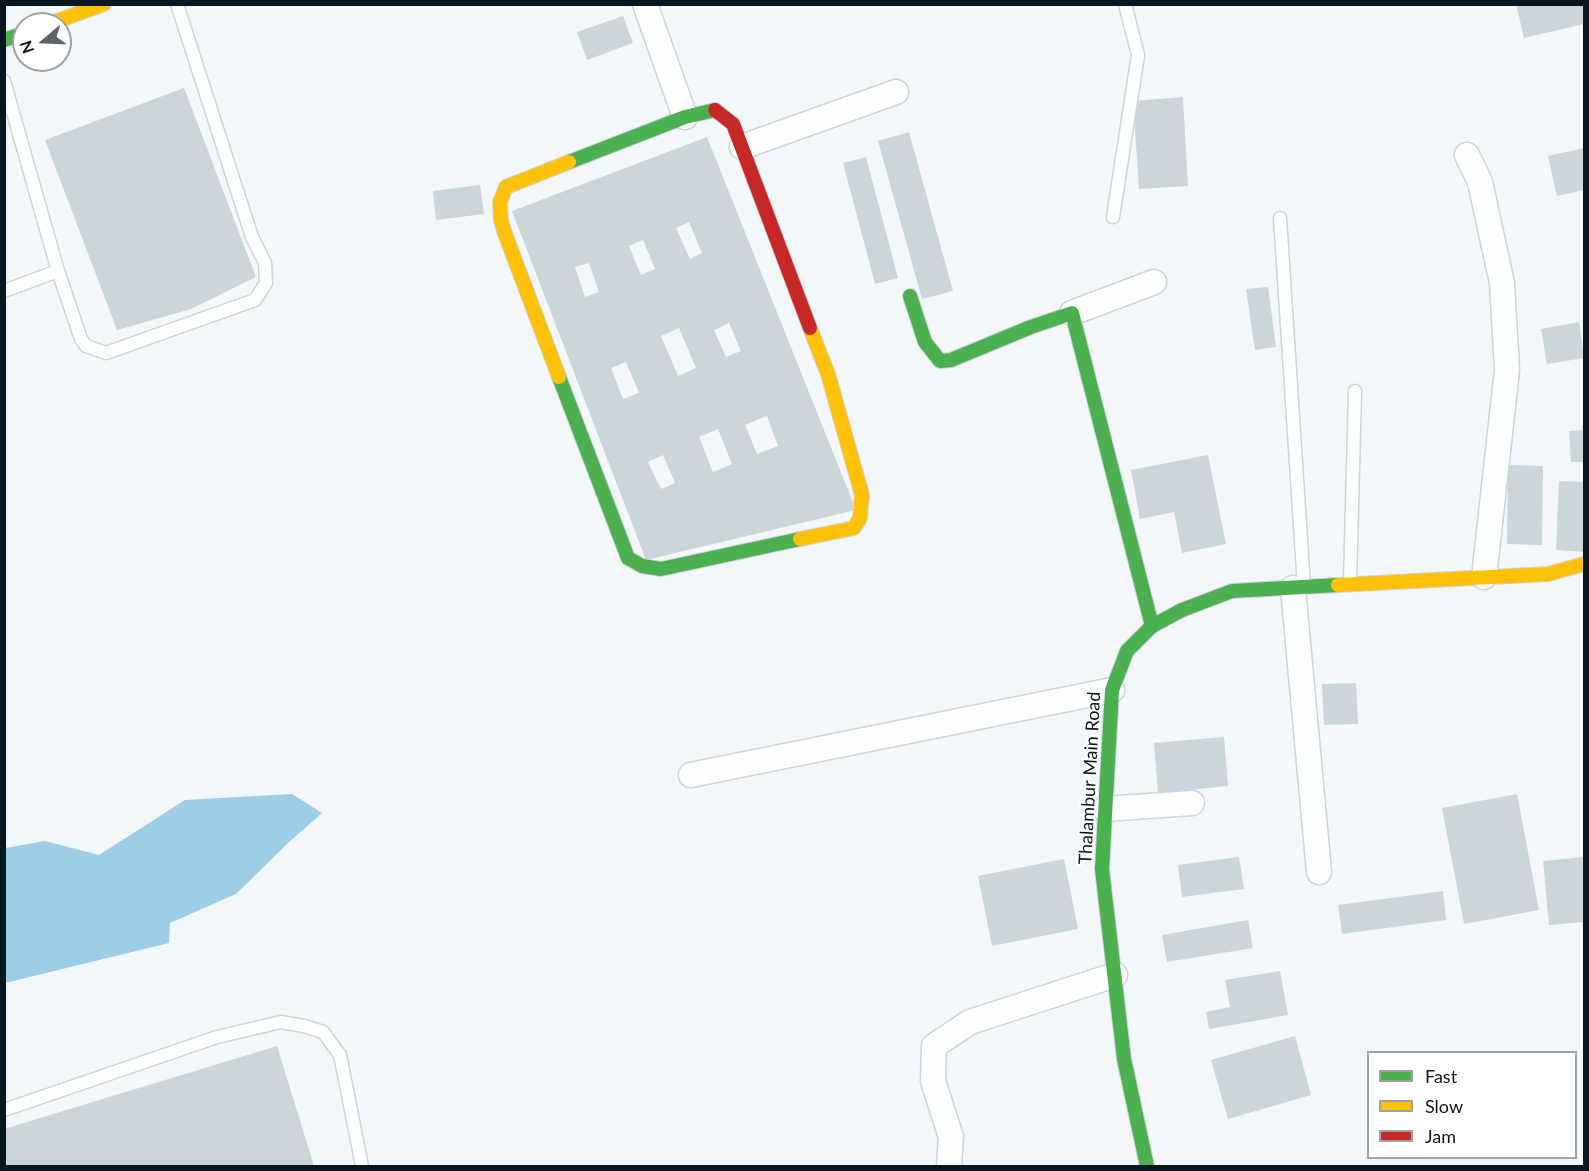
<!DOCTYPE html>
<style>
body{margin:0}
#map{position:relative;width:1589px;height:1171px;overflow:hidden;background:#f3f7f9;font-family:Lato,sans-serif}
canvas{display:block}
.frame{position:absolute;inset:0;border:6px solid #08161d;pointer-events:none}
.legend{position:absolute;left:1367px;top:1051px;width:210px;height:108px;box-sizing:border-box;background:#fff;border:2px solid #9ca2a5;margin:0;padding:8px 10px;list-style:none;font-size:18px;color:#08161d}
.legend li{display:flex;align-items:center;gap:12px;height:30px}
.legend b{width:30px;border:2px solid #9ca2a5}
.north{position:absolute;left:12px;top:12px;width:60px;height:60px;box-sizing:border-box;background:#fff;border:2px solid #9ca2a5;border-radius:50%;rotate:251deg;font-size:16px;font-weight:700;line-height:24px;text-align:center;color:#08161d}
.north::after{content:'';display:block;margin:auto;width:21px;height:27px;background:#5a656a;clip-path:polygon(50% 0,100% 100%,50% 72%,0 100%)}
</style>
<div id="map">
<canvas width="1589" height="1171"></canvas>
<div class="frame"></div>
<ul class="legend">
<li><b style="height:8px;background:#4caf50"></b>Fast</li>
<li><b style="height:8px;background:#ffc107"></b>Slow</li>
<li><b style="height:8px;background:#c62828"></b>Jam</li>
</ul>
<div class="north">N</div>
</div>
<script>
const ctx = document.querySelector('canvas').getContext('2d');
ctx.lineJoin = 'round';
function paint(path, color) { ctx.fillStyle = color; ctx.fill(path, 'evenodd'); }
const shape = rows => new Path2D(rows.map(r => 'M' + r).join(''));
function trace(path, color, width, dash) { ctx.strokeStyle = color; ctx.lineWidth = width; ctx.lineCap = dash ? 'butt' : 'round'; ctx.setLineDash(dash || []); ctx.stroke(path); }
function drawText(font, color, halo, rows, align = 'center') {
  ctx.font = font + ' Lato,sans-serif'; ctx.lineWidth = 4.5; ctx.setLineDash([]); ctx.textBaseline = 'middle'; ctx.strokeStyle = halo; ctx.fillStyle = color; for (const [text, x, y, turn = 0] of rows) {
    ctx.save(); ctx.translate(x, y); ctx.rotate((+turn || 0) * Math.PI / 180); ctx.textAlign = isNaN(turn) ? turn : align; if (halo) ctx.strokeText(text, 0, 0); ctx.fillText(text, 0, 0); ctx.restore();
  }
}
const water = shape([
 [292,794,322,813,288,843,236,894,170,923,169,943,5,983,5,848,45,841,99,855,185,800]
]);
const building = shape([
 [1516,4,1584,4,1584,24,1524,38],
 [623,16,633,43,587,60,577,32],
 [184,88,256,277,191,309,117,330,45,140],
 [1183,97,1188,186,1139,189,1133,101],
 [909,132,953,291,922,299,878,141],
 [707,137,856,510,646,560,512,211],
 [689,222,702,253,690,259,676,228],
 [643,240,655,269,641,275,629,246],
 [589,263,599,292,585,297,575,267],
 [729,323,741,351,726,357,714,330],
 [679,328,696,368,678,376,661,336],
 [626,362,639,393,623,399,611,368],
 [767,416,778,446,757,454,745,425],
 [718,429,732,464,713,472,699,437],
 [663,455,675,483,661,489,648,462],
 [1584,148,1584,190,1557,196,1548,156],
 [866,157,898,278,875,284,843,163],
 [480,185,484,214,436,220,433,191],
 [1268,287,1276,347,1255,350,1246,289],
 [1579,322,1584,358,1547,364,1541,329],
 [1584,430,1584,462,1571,462,1569,431],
 [1208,455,1226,544,1182,553,1174,512,1140,519,1131,470],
 [1508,465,1543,466,1542,545,1507,544],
 [1559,481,1584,482,1584,552,1556,550],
 [1356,683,1358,724,1324,725,1322,684],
 [1224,737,1228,786,1158,793,1154,743],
 [1517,794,1539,910,1464,924,1442,808],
 [1239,857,1244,889,1182,897,1178,865],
 [1584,857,1584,922,1549,925,1543,861],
 [1064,859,1078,929,992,946,978,876],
 [1443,891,1446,920,1342,934,1338,905],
 [1248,920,1253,948,1167,962,1162,935],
 [1280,971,1288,1015,1209,1029,1206,1012,1230,1007,1225,980],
 [1295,1036,1311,1095,1228,1119,1211,1060],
 [277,1046,314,1166,4,1166,4,1129]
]);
const lane = shape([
 [4,81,58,271,81,339,86,346,106,353,255,300,266,283,265,263,252,237,177,4],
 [1113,217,1138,55,1125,4],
 [1280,218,1304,586],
 [4,291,58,271],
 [1350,583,1355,391],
 [4,1110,217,1037,281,1022,304,1026,323,1032,340,1055,362,1166]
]);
const street = shape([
 [645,4,685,117],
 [742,147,896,92],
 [1467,155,1480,182,1502,283,1507,370,1484,577],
 [1072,313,1154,282],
 [1293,588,1319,872],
 [691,775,1112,690],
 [1105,809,1192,803],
 [949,1166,951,1137,933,1081,934,1046,970,1022,1115,975]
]);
const fast = shape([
 [4,40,24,33],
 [569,162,685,117,715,110],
 [910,296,925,342,940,361,951,360,1031,327,1072,313,1152,626],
 [559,377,628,558,642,566,661,569,800,539],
 [1147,1166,1124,1059,1102,869,1112,690,1127,651,1152,626,1182,610,1232,591,1338,585]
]);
const slow = shape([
 [49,24,104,4],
 [559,377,504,231,501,220,500,202,506,187,569,162],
 [800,539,854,528,860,518,862,495,828,374,810,328],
 [1338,585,1548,574,1584,564]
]);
const jam = shape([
 [715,110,733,124,810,328]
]);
const streetNames = [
 ["Thalambur Main Road",1090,778,-87]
];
paint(water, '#9ecee6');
paint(building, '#ccd5da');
trace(lane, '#ccd5da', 15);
trace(street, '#ccd5da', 27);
trace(fast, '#ccd5da', 16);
trace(slow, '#ccd5da', 16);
trace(jam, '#ccd5da', 16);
trace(lane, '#fdfefe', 12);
trace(street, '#fdfefe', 24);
trace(fast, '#4caf50', 14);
trace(slow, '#ffc107', 14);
trace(jam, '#c62828', 14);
drawText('18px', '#08161d', '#fff', streetNames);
</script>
